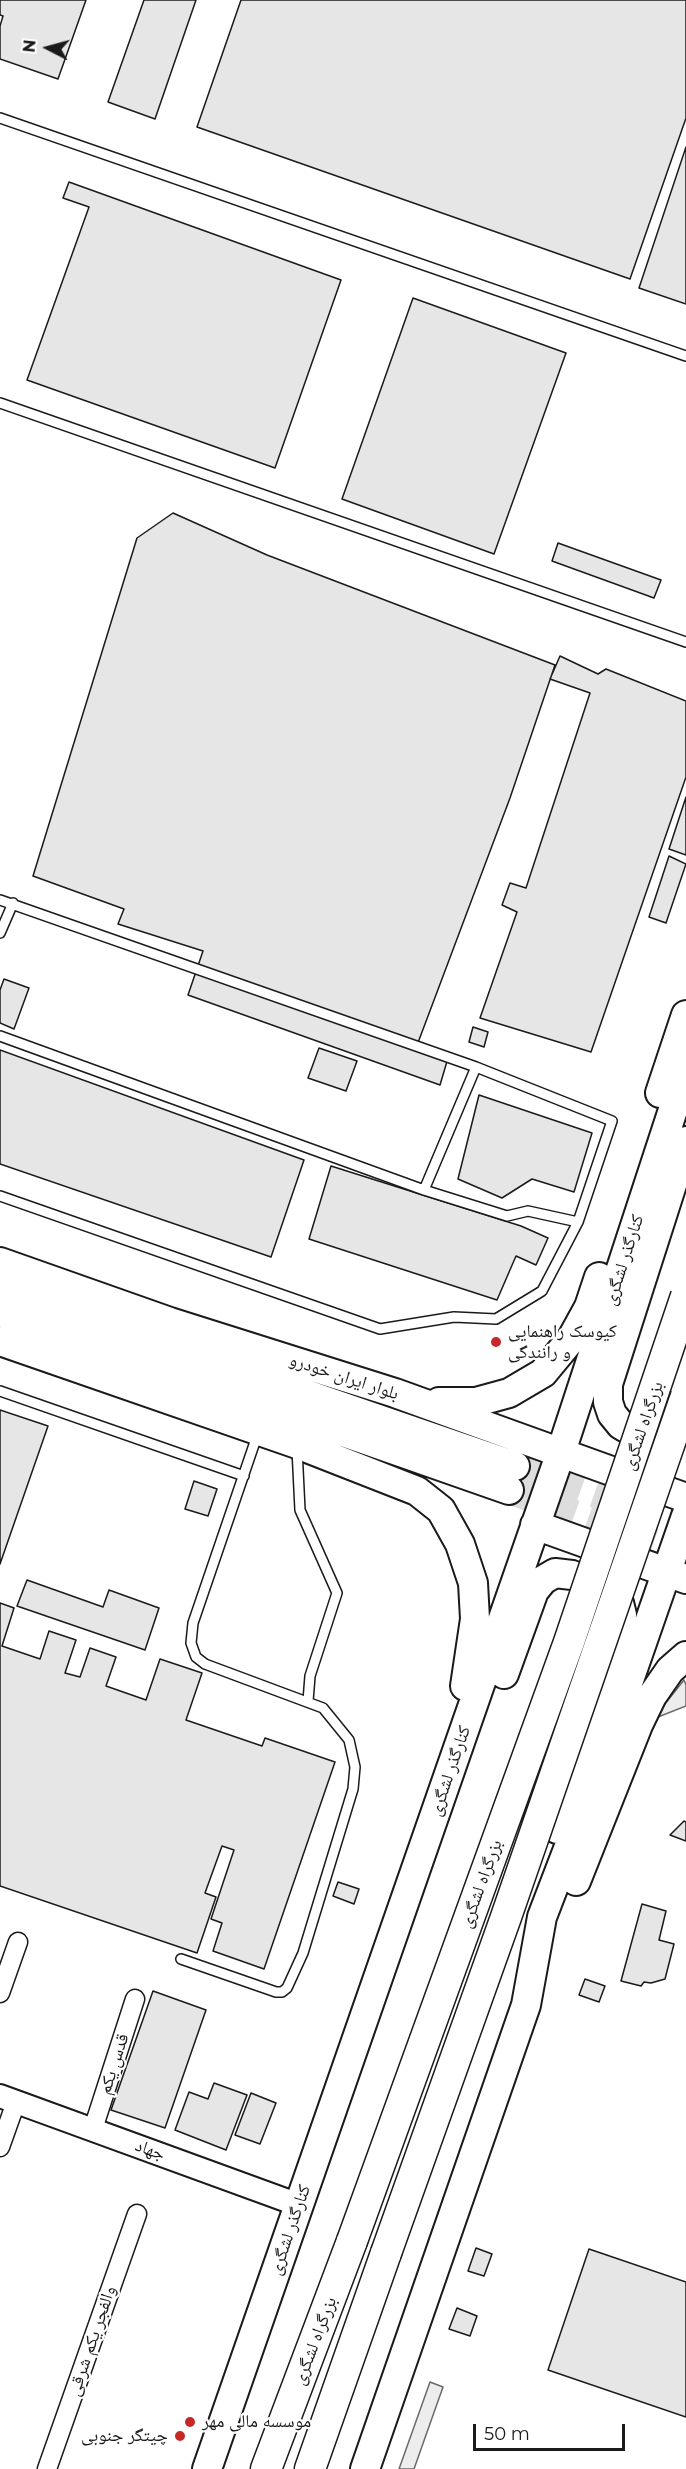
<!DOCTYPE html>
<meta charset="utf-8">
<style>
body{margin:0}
#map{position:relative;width:686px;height:2469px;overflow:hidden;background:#fff;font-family:Montserrat,sans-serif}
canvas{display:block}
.north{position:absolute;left:18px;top:18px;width:60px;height:60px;-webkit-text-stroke:4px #fff;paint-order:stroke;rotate:276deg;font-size:16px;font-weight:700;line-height:24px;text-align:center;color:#1a1a1a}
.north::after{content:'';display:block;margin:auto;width:21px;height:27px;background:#1a1a1a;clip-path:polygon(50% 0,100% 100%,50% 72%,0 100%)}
.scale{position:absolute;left:473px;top:2424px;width:152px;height:27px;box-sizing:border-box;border:3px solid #1a1a1a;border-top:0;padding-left:8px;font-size:18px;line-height:21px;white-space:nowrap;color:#1a1a1a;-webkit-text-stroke:4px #fff;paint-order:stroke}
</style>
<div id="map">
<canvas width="686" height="2469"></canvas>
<div class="north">N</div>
<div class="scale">50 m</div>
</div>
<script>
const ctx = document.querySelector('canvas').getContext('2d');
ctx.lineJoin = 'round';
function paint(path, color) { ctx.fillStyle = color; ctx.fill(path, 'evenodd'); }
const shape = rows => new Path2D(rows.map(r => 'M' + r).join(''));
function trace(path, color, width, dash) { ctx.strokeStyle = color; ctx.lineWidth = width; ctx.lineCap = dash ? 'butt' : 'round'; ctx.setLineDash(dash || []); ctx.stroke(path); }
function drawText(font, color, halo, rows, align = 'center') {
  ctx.font = font + ' Montserrat,"Noto Naskh Arabic",sans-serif'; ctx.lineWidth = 4.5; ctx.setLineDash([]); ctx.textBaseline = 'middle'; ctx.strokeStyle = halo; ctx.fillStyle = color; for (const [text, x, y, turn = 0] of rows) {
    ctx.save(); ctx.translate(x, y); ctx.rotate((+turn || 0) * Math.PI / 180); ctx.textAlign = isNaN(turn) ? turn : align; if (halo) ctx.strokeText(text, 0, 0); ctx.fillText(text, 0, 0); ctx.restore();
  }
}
const green = shape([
 [684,1680,686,1685,686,1706,653,1719,684,1680],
 [430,2382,443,2387,414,2469,399,2469,430,2382]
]);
const building = shape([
 [0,0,86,0,58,79,0,59,0,26,3,16,0,15,0,0],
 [144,0,196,0,155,119,108,102,144,0],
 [241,0,686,0,686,118,630,279,197,127,241,0],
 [686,147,686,304,639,288,686,147],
 [69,182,341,280,275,468,27,380,89,207,63,198,69,182],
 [413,298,566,353,494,554,342,499,413,298],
 [173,513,267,555,555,665,510,798,416,1048,448,1058,440,1085,188,995,203,951,118,924,124,909,33,876,137,538,173,513],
 [558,543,661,580,654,598,552,561,558,543],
 [560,656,598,674,606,669,686,701,686,777,591,1052,480,1018,517,912,502,905,510,883,526,888,590,693,550,679,560,656],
 [686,797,686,855,669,849,686,797],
 [669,856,686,864,666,923,649,917,669,856],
 [4,979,29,988,14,1029,0,1023,0,990,4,979],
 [473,1027,488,1032,484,1047,469,1042,473,1027],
 [319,1048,357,1061,346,1091,308,1078,319,1048],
 [0,1050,304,1160,271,1257,0,1164,0,1050],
 [479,1095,592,1133,574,1192,532,1179,502,1198,458,1179,479,1095],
 [331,1166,521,1226,548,1238,536,1265,516,1256,497,1300,309,1239,331,1166],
 [0,1410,48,1426,0,1564,0,1410],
 [194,1481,217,1489,208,1516,185,1509,194,1481],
 [27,1580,103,1607,109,1590,159,1608,145,1650,17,1606,27,1580],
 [0,1603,14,1608,2,1646,40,1659,49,1631,76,1640,65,1673,80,1677,90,1648,116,1657,106,1686,146,1700,160,1659,202,1673,186,1720,262,1746,265,1738,335,1762,264,1969,213,1951,222,1923,211,1919,234,1850,222,1846,205,1893,216,1897,197,1953,0,1886,0,1603],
 [684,1821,686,1822,686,1841,670,1835,684,1821],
 [338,1882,359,1889,354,1904,333,1896,338,1882],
 [642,1904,666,1911,659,1940,674,1944,665,1979,651,1983,644,1982,641,1986,621,1981,642,1904],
 [585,1979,605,1986,599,2002,579,1995,585,1979],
 [153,1991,206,2010,165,2128,111,2110,153,1991],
 [214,2083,247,2095,226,2150,175,2130,189,2092,208,2099,214,2083],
 [251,2093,276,2103,260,2144,235,2135,251,2093],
 [476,2248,492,2254,484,2276,468,2271,476,2248],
 [589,2249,686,2282,686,2417,548,2370,589,2249],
 [457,2308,477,2316,470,2336,449,2329,457,2308]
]);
const primaryTunnel = shape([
 [515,1466,686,1526],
 [509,1490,686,1554]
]);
const service = shape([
 [0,118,686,356],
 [0,403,686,642],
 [0,900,476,1067,612,1121,578,1222,542,1291,496,1319,454,1317,380,1329,0,1196],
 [0,933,13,903],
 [0,1036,424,1190,507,1216,528,1211,578,1222],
 [424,1190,476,1067],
 [0,1391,244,1476],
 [297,1449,300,1510,337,1593,310,1676,308,1701],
 [181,1959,276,1992,282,1992,287,1988,303,1953,353,1789,355,1767,349,1740,323,1708,205,1664,196,1657,191,1643,193,1623,258,1433]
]);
const minor = shape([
 [0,1993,18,1942],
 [93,2129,135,1999],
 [0,2147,16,2102],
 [47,2469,137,2214]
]);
const tertiary = shape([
 [0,2096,299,2205]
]);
const primary = shape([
 [660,1093,686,1015],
 [0,1262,170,1322,395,1393,686,1498],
 [0,1289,515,1466],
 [0,1312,509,1490],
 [0,1341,297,1444,417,1491,441,1510,460,1544,473,1583,475,1619,465,1686],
 [439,1402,476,1402,509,1393,543,1373,572,1338,589,1307,599,1277],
 [660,1439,633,1432,621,1425,612,1414,608,1402,608,1384,686,1141],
 [535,1525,686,1579],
 [504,1674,534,1591,543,1580,555,1573,572,1575,595,1583,609,1591,619,1603,622,1615,621,1632,557,1829],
 [576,1881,638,1725,652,1696,670,1670,686,1656],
 [207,2469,561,1452,686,1070],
 [365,2469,526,2005,542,1917,593,1784,686,1516]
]);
const trunk = shape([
 [266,2469,352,2241],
 [310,2469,386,2253]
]);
const trunkBridge = shape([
 [352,2241,569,1642,686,1296],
 [386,2253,506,1917,686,1396]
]);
const markers = [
 [496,1342,6,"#c62828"],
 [190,2422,6,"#c62828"],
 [180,2436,6,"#c62828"]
];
const streetNames = [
 ["کنارگذر لشگری",624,1260,-72],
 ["بلوار ایران خودرو",344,1377,18],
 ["بزرگراه لشگری",643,1426,-71],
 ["کنارگذر لشگری",450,1771,-71],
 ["بزرگراه لشگری",481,1884,-70],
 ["قدس یکم",114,2064,-72],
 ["جهاد",150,2150,20],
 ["کنارگذر لشگری",290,2230,-71],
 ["والفجر یکم شرقی",92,2341,-71],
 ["بزرگراه لشگری",315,2341,-69]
];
const poiNames = [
 ["کیوسک راهنمایی",508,1332],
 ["و رانندگی",508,1353],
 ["موسسه مالی مهر",202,2422],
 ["چیتگر جنوبی",168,2436,"right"]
];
paint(green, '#ededed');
trace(green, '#6a6a6a', 1.5);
paint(building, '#e6e6e6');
trace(building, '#1a1a1a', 1.5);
trace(primaryTunnel, '#ddd', 28, [28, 14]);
trace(service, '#1a1a1a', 12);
trace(minor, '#1a1a1a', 21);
trace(tertiary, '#1a1a1a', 26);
trace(primary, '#1a1a1a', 32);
trace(trunk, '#1a1a1a', 33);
trace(service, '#fff', 9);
trace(minor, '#fff', 18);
trace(tertiary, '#fff', 22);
trace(primary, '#fff', 28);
trace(trunk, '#fff', 30);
trace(trunkBridge, '#1a1a1a', 33, []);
trace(trunkBridge, '#fff', 30);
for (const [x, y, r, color] of markers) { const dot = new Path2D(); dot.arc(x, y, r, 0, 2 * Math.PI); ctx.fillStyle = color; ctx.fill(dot); trace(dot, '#fff', 2); }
drawText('18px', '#1a1a1a', '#fff', streetNames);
drawText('18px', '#1a1a1a', '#fff', poiNames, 'left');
</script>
